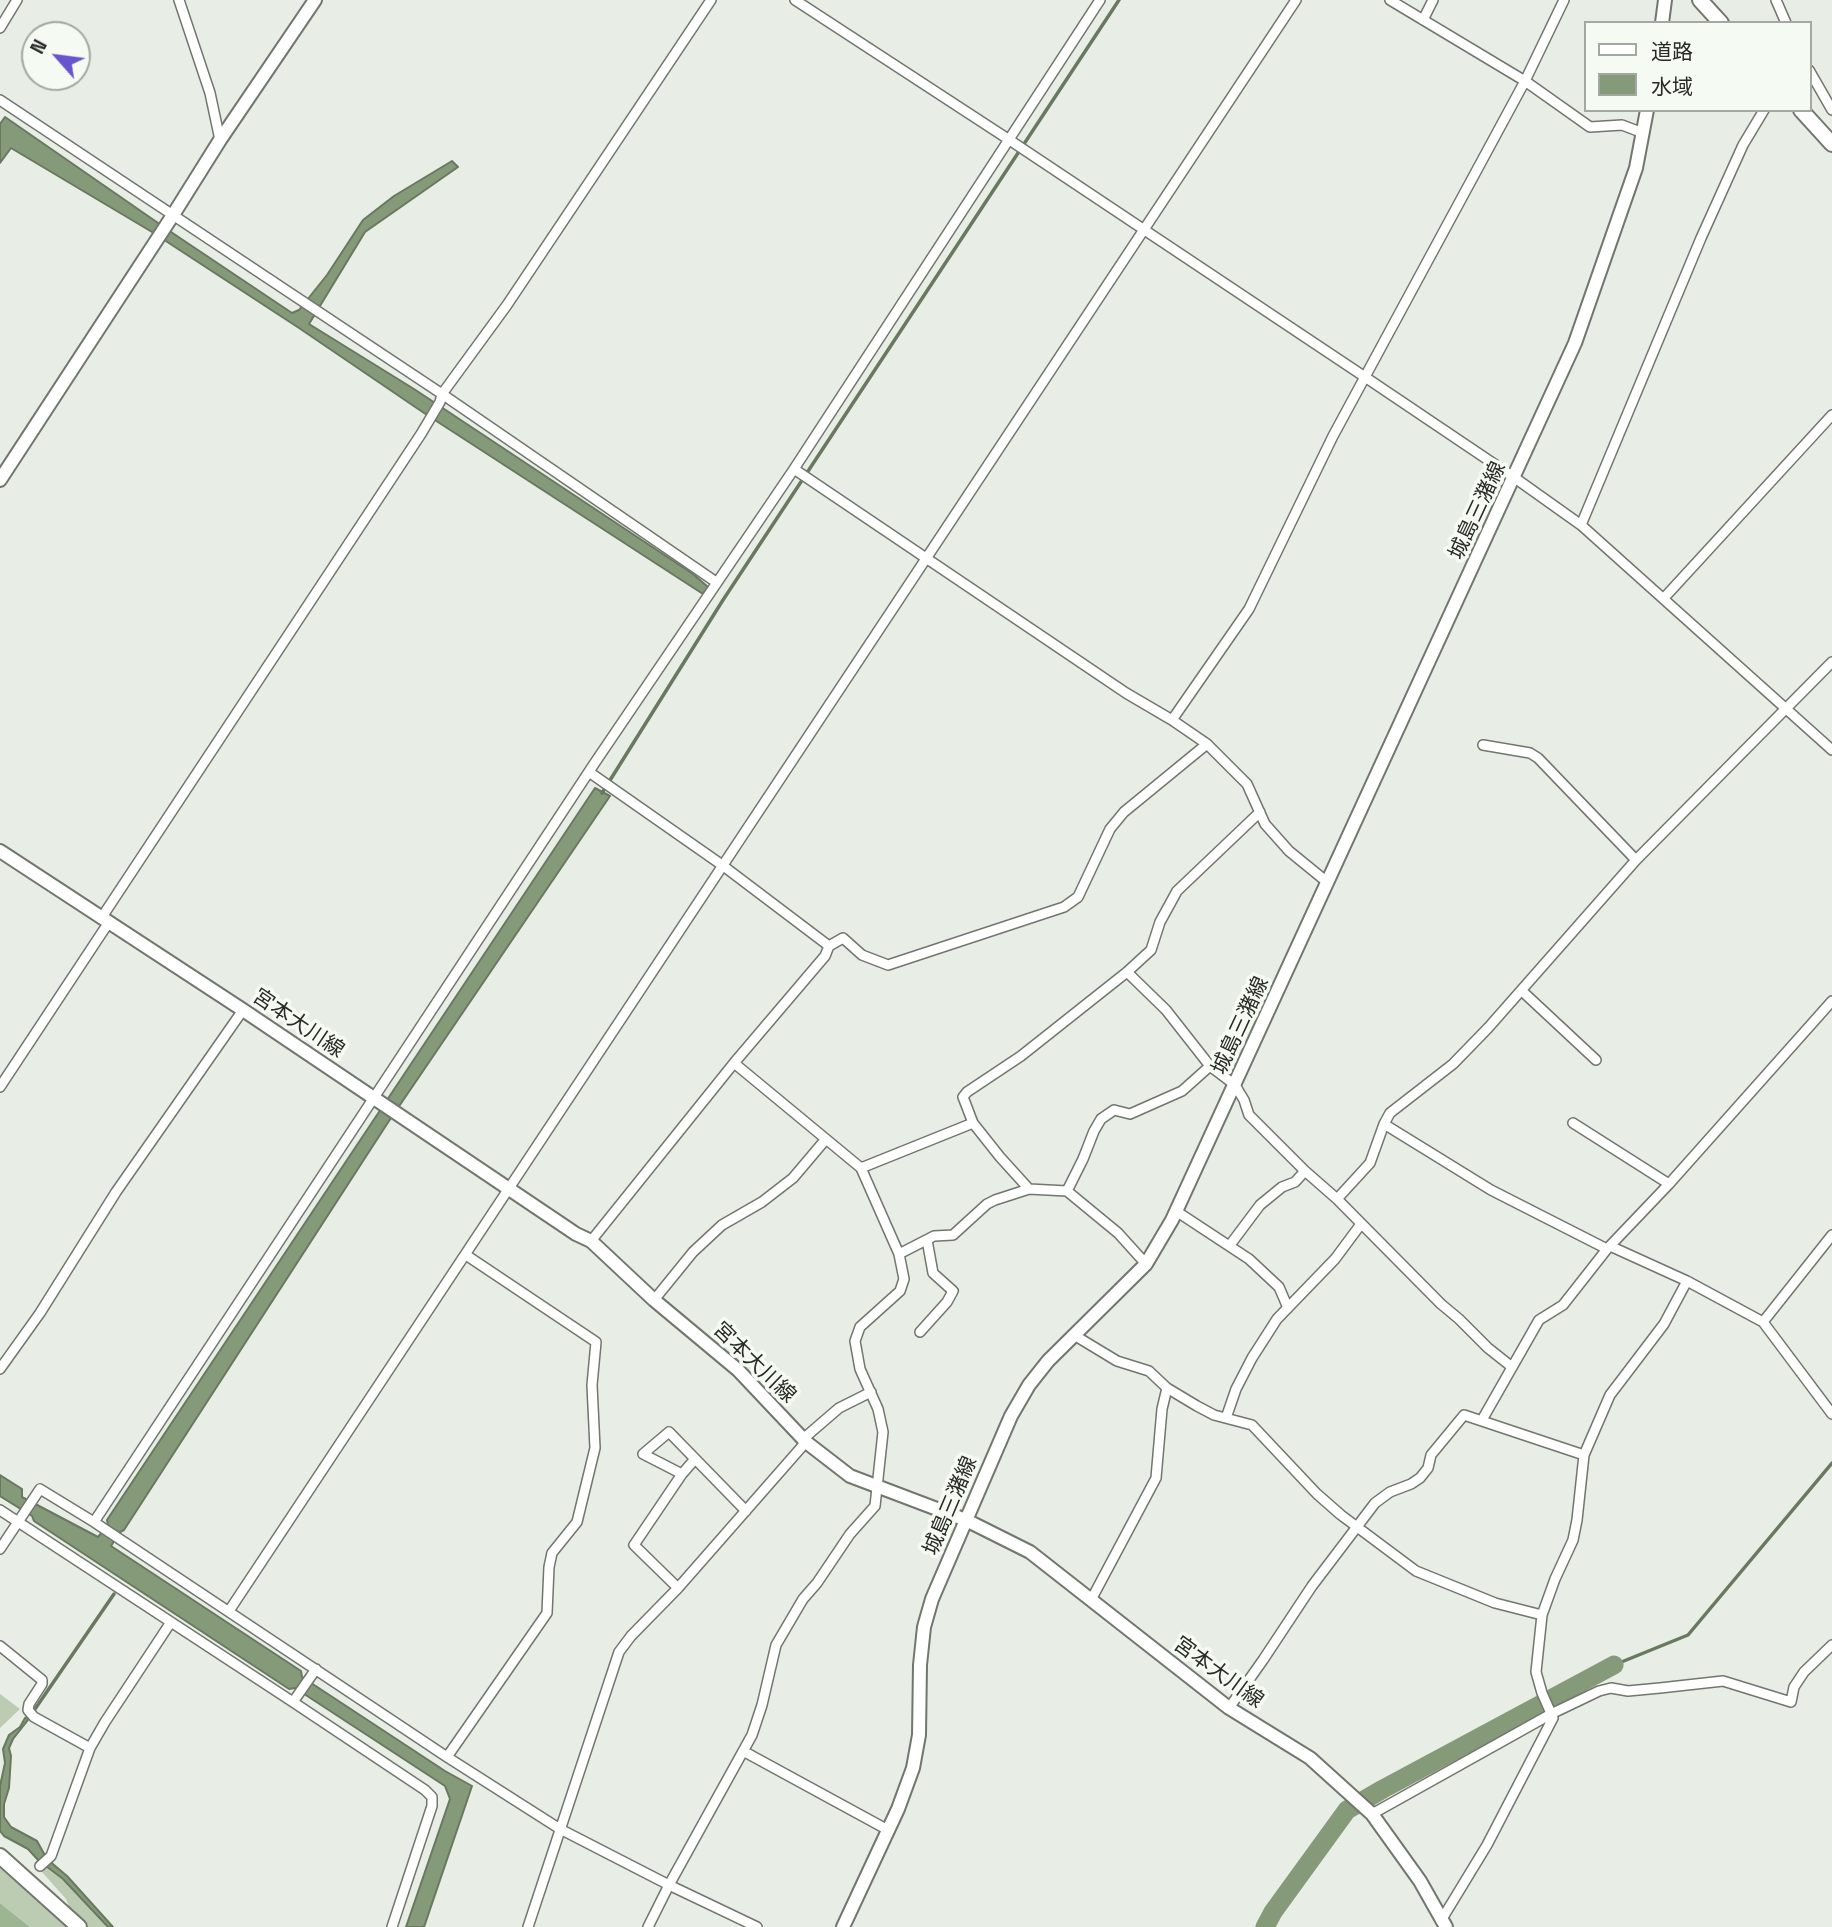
<!DOCTYPE html>
<meta charset="utf-8">
<style>
body{margin:0}
#map{position:relative;width:1832px;height:1927px;overflow:hidden;background:#e8ede5;font-family:"Space Grotesk","Noto Sans JP",sans-serif}
canvas{display:block}
.legend{position:absolute;left:1584px;top:21px;width:228px;height:91px;box-sizing:border-box;background:#f5fbf2;border:2px solid #a3a8a1;margin:0;padding:9px 12px;list-style:none;font-size:21px;color:#292b28}
.legend li{display:flex;align-items:center;gap:14px;height:35px}
.legend b{width:35px;border:2px solid #a3a8a1}
.north{position:absolute;left:21px;top:21px;width:70px;height:70px;box-sizing:border-box;background:#f5fbf2;border:2px solid #a3a8a1;border-radius:50%;rotate:298deg;font-size:19px;font-weight:700;line-height:28px;text-align:center;color:#292b28}
.north::after{content:'';display:block;margin:auto;width:24px;height:32px;background:#6755ce;clip-path:polygon(50% 0,100% 100%,50% 72%,0 100%)}
</style>
<div id="map">
<canvas width="1832" height="1927"></canvas>
<ul class="legend">
<li><b style="height:9px;background:#fff"></b>道路</li>
<li><b style="height:19px;background:#849a78"></b>水域</li>
</ul>
<div class="north">N</div>
</div>
<script>
const ctx = document.querySelector('canvas').getContext('2d');
ctx.lineJoin = 'round';
function paint(path, color) { ctx.fillStyle = color; ctx.fill(path, 'evenodd'); }
const shape = rows => new Path2D(rows.map(r => 'M' + r).join(''));
function trace(path, color, width, dash) { ctx.strokeStyle = color; ctx.lineWidth = width; ctx.lineCap = dash ? 'butt' : 'round'; ctx.setLineDash(dash || []); ctx.stroke(path); }
function drawText(font, color, halo, rows, align = 'center') {
  ctx.font = font + ' "Space Grotesk","Noto Sans JP",sans-serif'; ctx.lineWidth = 7; ctx.setLineDash([]); ctx.textBaseline = 'middle'; ctx.strokeStyle = halo; ctx.fillStyle = color; for (const [text, x, y, turn = 0] of rows) {
    ctx.save(); ctx.translate(x, y); ctx.rotate((+turn || 0) * Math.PI / 180); ctx.textAlign = isNaN(turn) ? turn : align; if (halo) ctx.strokeText(text, 0, 0); ctx.fillText(text, 0, 0); ctx.restore();
  }
}
const green = shape([
 [0,1694,20,1709,0,1728],
 [0,1864,69,1927,30,1927,0,1903],
 [46,1868,63,1880,107,1927,88,1927,71,1911,66,1899,42,1872]
]);
const forest = shape([
 [0,1903,30,1927,0,1927]
]);
const water = shape([
 [5,117,174,234,292,313,299,310,327,275,363,220,394,196,452,161,458,167,365,232,309,324,414,389,693,574,708,587,703,594,424,413,299,328,152,232,11,148,0,163,0,124,5,117],
 [595,788,610,796,387,1124,124,1530,120,1532,111,1546,301,1671,302,1677,445,1771,472,1786,424,1927,406,1927,450,1799,445,1786,295,1688,289,1689,34,1521,32,1516,0,1496,0,1475,22,1489,22,1497,98,1537,108,1525,107,1520,595,788],
 [28,1717,28,1720,13,1739,9,1748,11,1756,9,1788,4,1804,4,1817,11,1827,37,1841,47,1859,67,1876,113,1927,108,1927,63,1879,39,1861,28,1849,4,1836,0,1831,0,1786,5,1763,3,1749,9,1735,20,1727,25,1718,28,1717]
]);
const stream = shape([
 [602,793,723,600,1119,0],
 [1614,1665,1688,1635,1832,1463],
 [35,1709,114,1594]
]);
const river = shape([
 [1265,1927,1273,1912,1347,1810,1383,1789,1614,1665]
]);
const street = shape([
 [179,0,210,93,220,140],
 [795,0,1008,139,1365,377,1515,478,1581,525,1832,750],
 [1390,0,1525,81,1590,127,1622,125,1643,133],
 [1776,0,1786,23],
 [1423,20,1433,0],
 [0,28,17,0],
 [1809,70,1832,110],
 [0,100,442,394,716,582],
 [794,469,1126,693,1172,720,1207,744,1247,784,1265,824,1289,851,1327,882],
 [1581,525,1701,238,1743,145,1764,110],
 [1664,598,1832,415],
 [1172,720,1249,609,1333,436,1525,81,1564,0],
 [1483,745,1530,753,1538,758,1636,860],
 [589,772,722,865,829,946],
 [102,917,421,434,440,402,442,394,507,305,711,0],
 [1127,972,1166,1010,1210,1066,1235,1085,1244,1100,1249,1115,1305,1171,1337,1199,1441,1304,1459,1319,1488,1348,1512,1367],
 [1522,991,1596,1060],
 [0,1087,109,922],
 [1573,1123,1669,1184],
 [1384,1124,1491,1190,1607,1249],
 [861,1168,973,1123],
 [1029,1189,1000,1157,973,1123,963,1097,967,1092,1021,1056,1127,972,1151,950,1160,922,1177,891,1260,812],
 [1067,1191,1118,1233,1146,1264],
 [1337,1199,1370,1163,1384,1124,1390,1113,1453,1064,1488,1028,1636,860,1832,662],
 [1176,1211,1249,1259,1279,1287,1288,1308],
 [591,1241,734,1063,825,956,829,946,843,938,862,955,888,965,1064,907,1078,897,1110,829,1124,812,1207,744],
 [1230,1245,1260,1205,1282,1187,1295,1182,1305,1171],
 [1610,1246,1687,1281,1763,1322,1832,1414],
 [899,1254,934,1236,953,1235,987,1204,995,1200,1029,1189,1067,1191,1083,1159,1094,1131,1101,1119,1114,1110,1130,1114,1182,1091,1210,1066],
 [654,1300,693,1252,722,1225,762,1202,793,1178,826,1139],
 [1763,1322,1832,1235],
 [920,1332,947,1302,953,1291,933,1273,927,1240],
 [1074,1335,1117,1361,1149,1371,1167,1388,1197,1406,1214,1415,1252,1425,1317,1494,1341,1515,1416,1571,1495,1603,1542,1615],
 [0,1369,40,1313,116,1192,243,1010],
 [1226,1418,1236,1389,1252,1358,1277,1319,1335,1259,1361,1224],
 [1482,1420,1539,1320,1563,1305,1607,1249,1669,1184,1832,1001],
 [803,1439,839,1408,871,1392],
 [682,1474,643,1454,669,1432,746,1511],
 [0,1510,293,1702,316,1669],
 [94,1522,447,1757,547,1613,549,1567,552,1553,577,1522,595,1448,592,1385,596,1342,466,1255],
 [0,1549,40,1489,94,1522,594,764,794,469,1100,0],
 [678,1588,634,1545,682,1474,695,1459],
 [1091,1600,1156,1478,1162,1409,1167,1388],
 [229,1611,1296,0],
 [0,1646,42,1680,42,1684,29,1704,28,1710,34,1717,90,1748],
 [293,1702,425,1790,432,1797,432,1806,392,1927],
 [1229,1708,1263,1660,1312,1586,1375,1503,1390,1492,1411,1484,1420,1478,1428,1468,1431,1455,1464,1415,1584,1455],
 [743,1751,888,1830],
 [447,1757,560,1829,669,1885,757,1927],
 [1372,1814,1551,1714,1599,1691,1611,1688,1628,1691,1660,1688,1723,1681,1791,1702,1794,1687,1804,1672,1832,1645],
 [40,1866,51,1856,90,1748,105,1722,171,1622],
 [1442,1919,1487,1845,1553,1718,1542,1693,1536,1672,1542,1615,1555,1579,1573,1540,1577,1520,1584,1455,1610,1395,1664,1324,1687,1281],
 [528,1927,619,1652,631,1636,678,1588,806,1442],
 [648,1927,669,1885,752,1735,762,1705,776,1645,803,1599,817,1583,850,1534,875,1506,883,1432,878,1409,860,1369,855,1341,860,1327,900,1291,904,1279,899,1254,861,1168,734,1063]
]);
const secondary = shape([
 [1662,23,1665,0],
 [0,480,173,215,220,140,315,0],
 [0,851,243,1010,576,1234,591,1241,654,1300,738,1370,806,1442,850,1476,966,1520,1030,1552,1229,1708,1310,1758,1372,1814,1420,1881,1446,1927],
 [843,1927,898,1809,913,1768,919,1735,920,1665,924,1627,932,1599,1011,1416,1029,1385,1048,1361,1146,1264,1172,1220,1575,343,1636,168,1647,110]
]);
const primary = shape([
 [1700,0,1721,23],
 [1801,110,1832,144],
 [0,1856,79,1927]
]);
const streetNames = [
 ["城島三潴線",1478,511,-65],
 ["宮本大川線",298,1024,34],
 ["城島三潴線",1241,1026,-65],
 ["宮本大川線",754,1363,44],
 ["城島三潴線",951,1506,-67],
 ["宮本大川線",1218,1673,36]
];
paint(green, '#bbccb2');
paint(forest, '#9eb592');
paint(water, '#849a78');
trace(water, '#697960', 2);
trace(stream, '#697960', 3.5);
trace(river, '#849a78', 19);
trace(street, '#71766e', 12);
trace(secondary, '#71766e', 16);
trace(primary, '#71766e', 18);
trace(street, '#fff', 9);
trace(secondary, '#fff', 12);
trace(primary, '#fff', 14);
drawText('21px', '#292b28', '#f5fbf2', streetNames);
</script>
